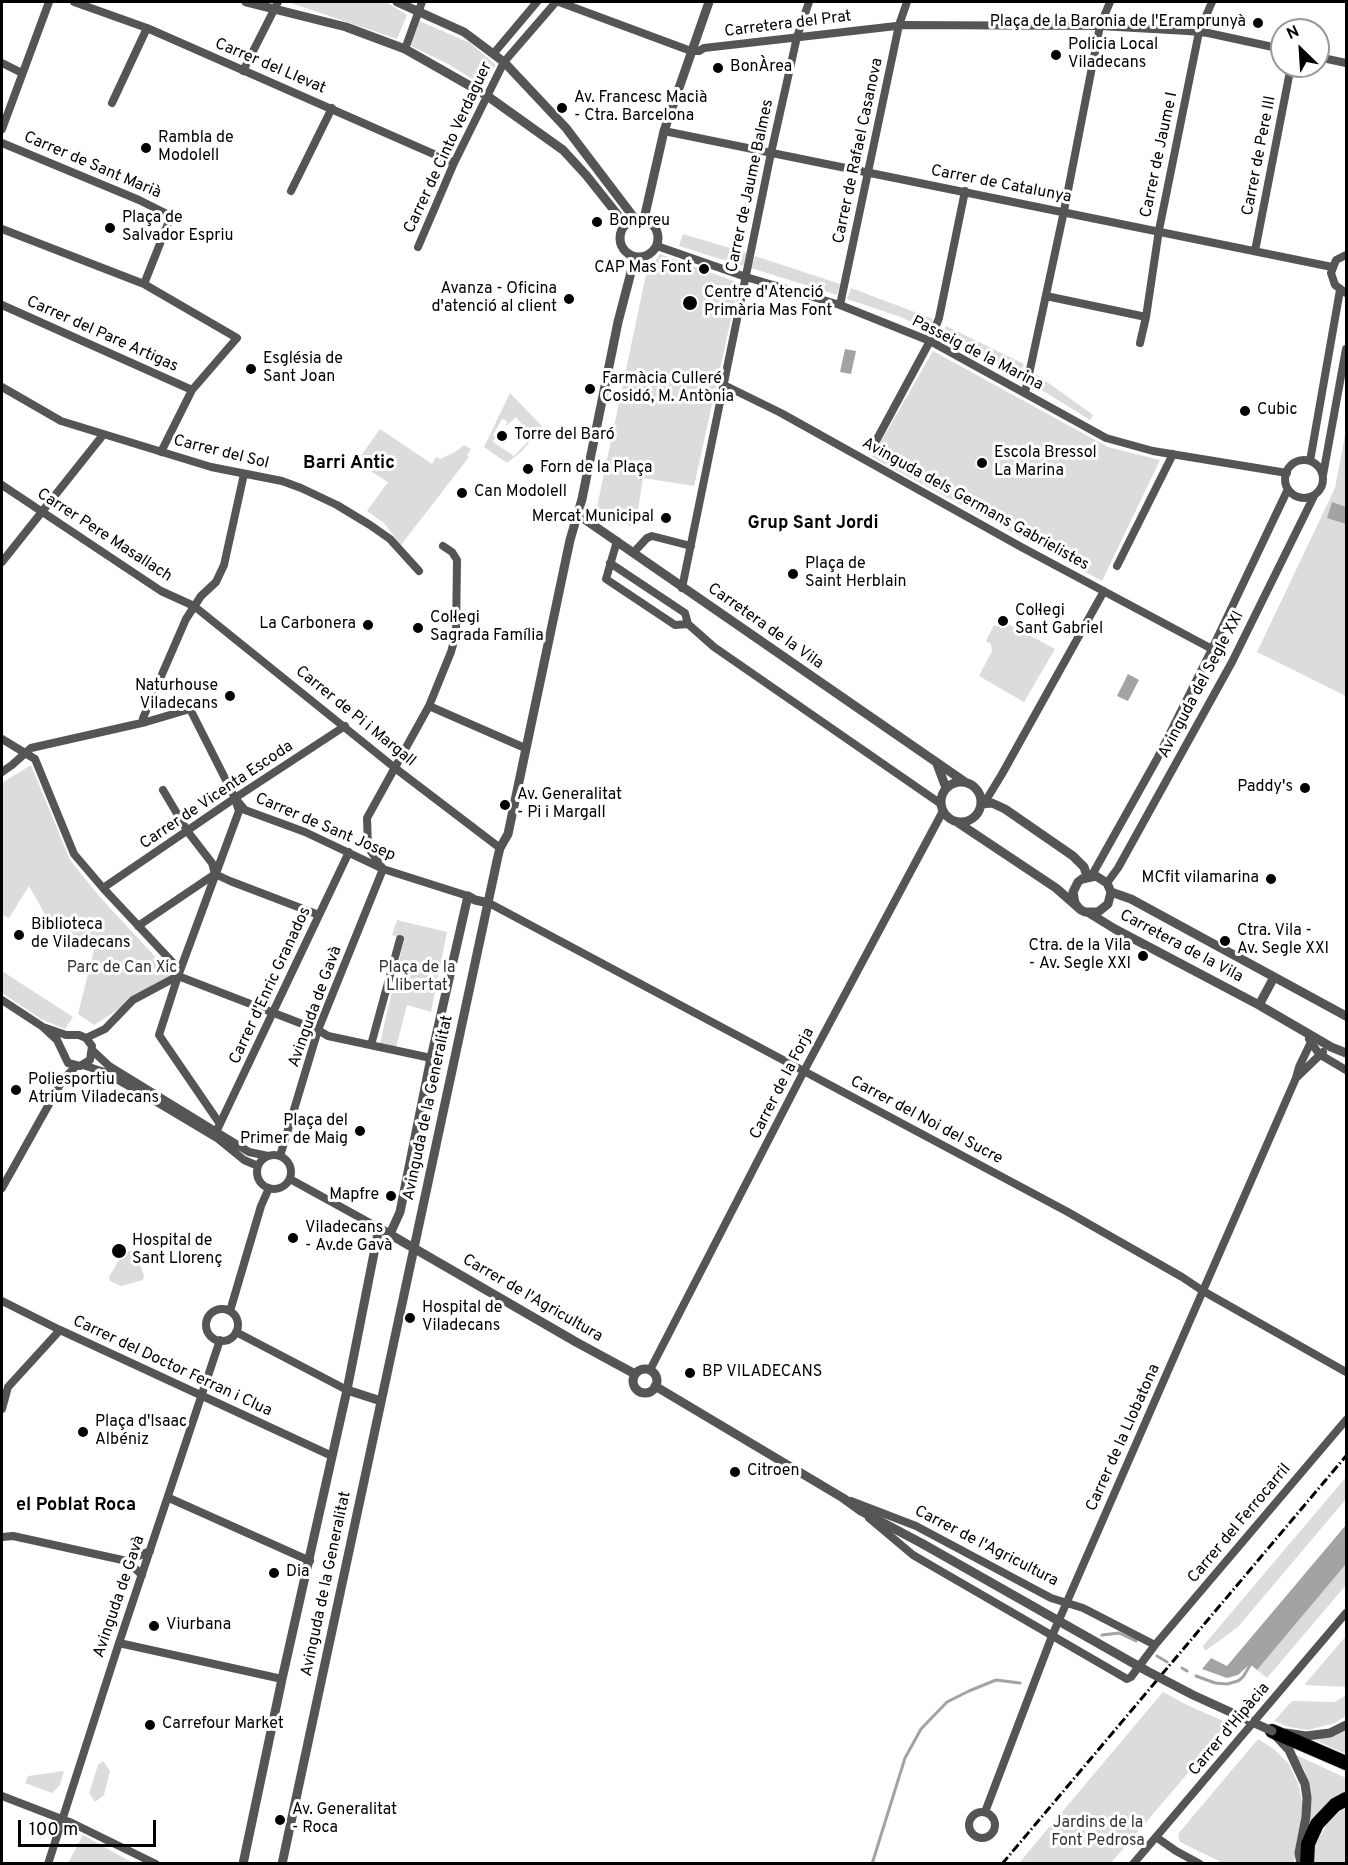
<!DOCTYPE html>
<meta charset="utf-8">
<style>
body{margin:0}
#map{position:relative;width:1348px;height:1865px;overflow:hidden;background:#fff;font-family:Overpass,sans-serif}
canvas{display:block}
.frame{position:absolute;inset:0;border:3px solid #000;pointer-events:none}
.north{position:absolute;left:1270px;top:18px;width:60px;height:60px;box-sizing:border-box;background:#fff;border:2px solid #999;border-radius:50%;rotate:335deg;font-size:16px;font-weight:700;line-height:24px;text-align:center;color:#000}
.north::after{content:'';display:block;margin:auto;width:21px;height:27px;background:#000;clip-path:polygon(50% 0,100% 100%,50% 72%,0 100%)}
.scale{position:absolute;left:18px;top:1820px;width:138px;height:27px;box-sizing:border-box;border:3px solid #000;border-top:0;padding-left:8px;font-size:18px;line-height:21px;white-space:nowrap;color:#000;-webkit-text-stroke:4px #fff;paint-order:stroke}
</style>
<div id="map">
<canvas width="1348" height="1865"></canvas>
<div class="frame"></div>
<div class="north">N</div>
<div class="scale">100 m</div>
</div>
<script>
const ctx = document.querySelector('canvas').getContext('2d');
ctx.lineJoin = 'round';
function paint(path, color) { ctx.fillStyle = color; ctx.fill(path, 'evenodd'); }
const shape = rows => new Path2D(rows.map(r => 'M' + r).join(''));
function trace(path, color, width, dash) { ctx.strokeStyle = color; ctx.lineWidth = width; ctx.lineCap = dash ? 'butt' : 'round'; ctx.setLineDash(dash || []); ctx.stroke(path); }
function drawText(font, color, halo, rows, align = 'center') {
  ctx.font = font + ' Overpass,sans-serif'; ctx.lineWidth = 6; ctx.setLineDash([]); ctx.textBaseline = 'middle'; ctx.strokeStyle = halo; ctx.fillStyle = color; for (const [text, x, y, turn = 0] of rows) {
    ctx.save(); ctx.translate(x, y); ctx.rotate((+turn || 0) * Math.PI / 180); ctx.textAlign = isNaN(turn) ? turn : align; if (halo) ctx.strokeText(text, 0, 0); ctx.fillText(text, 0, 0); ctx.restore();
  }
}
const green = shape([
 [288,2,386,2,407,15,397,39],
 [417,20,470,43,496,65,480,84,448,64,405,43],
 [683,234,747,253,743,266,679,246],
 [660,254,739,283,694,486,643,478,635,528,604,514,597,507,648,265,656,260],
 [755,256,840,284,837,295,751,268],
 [851,288,933,319,930,330,898,316,847,299],
 [946,326,1024,364,1019,374,941,336],
 [933,351,1108,447,1160,460,1102,581,872,457],
 [1036,374,1093,415,1090,420,1032,384],
 [510,393,542,426,522,451,507,463,484,447],
 [516,417,532,437,514,456,493,442,495,437,493,435,502,419,507,421,506,426],
 [380,429,432,464,436,457,440,459,455,452,464,445,471,449,467,455,469,457,401,545,384,523,367,511,388,482,364,467,358,460],
 [1346,430,1346,696,1257,652,1335,488],
 [1001,620,1055,649,1024,702,979,676,992,651,991,644,986,641,994,625,998,627],
 [31,765,70,860,99,896,172,975,94,1025,78,1014,94,950,56,934,29,886,9,918,2,915,2,783],
 [397,920,447,932,431,1012,407,1005,396,1048,380,1043,404,940,392,935],
 [2,971,73,1017,65,1029,41,1019,2,993],
 [125,1250,134,1252,137,1255,144,1276,143,1280,121,1286,110,1281,109,1277],
 [1346,1477,1346,1499,1238,1627,1205,1651,1203,1646],
 [1346,1564,1346,1585,1267,1678,1257,1670],
 [1346,1636,1346,1687,1305,1685,1305,1684],
 [1163,1692,1187,1705,1230,1724,1111,1863,1019,1863],
 [1346,1695,1346,1716,1335,1723,1308,1730,1289,1727,1274,1721,1292,1701,1335,1702],
 [1346,1728,1346,1754,1313,1739],
 [1258,1739,1274,1749,1289,1764,1299,1786,1302,1801,1302,1816,1294,1863,1223,1863,1180,1842,1178,1834],
 [1296,1755,1346,1778,1346,1796,1306,1837,1311,1820,1311,1795,1305,1771],
 [103,1761,110,1771,104,1795,95,1802,89,1793,98,1765],
 [64,1771,60,1785,52,1793,25,1783,28,1776],
 [1346,1808,1346,1863,1312,1864,1312,1855,1317,1834,1321,1835,1330,1819],
 [83,1835,133,1863,68,1863]
]);
const water = shape([
 [845,349,856,351,851,374,840,372],
 [1332,502,1346,507,1346,524,1327,518],
 [1128,674,1139,680,1128,701,1117,696],
 [1346,1525,1346,1564,1257,1670,1250,1664,1238,1675,1227,1678,1202,1669,1211,1658,1227,1666]
]);
const stream = shape([
 [1102,1635,1119,1633,1136,1641],
 [1157,1656,1167,1662],
 [1182,1668,1187,1671],
 [1196,1676,1215,1683,1227,1684,1238,1681,1243,1677,1252,1662],
 [872,1864,905,1758,921,1729,947,1702,969,1691,996,1680,1020,1683]
]);
const minor = shape([
 [74,2,147,28,454,163],
 [559,2,691,51,699,51,704,48,905,25,1100,26,1188,31,1208,33,1282,49],
 [405,49,422,2],
 [494,53,537,2],
 [1318,57,1346,63],
 [2,63,22,73],
 [243,71,278,2],
 [112,103,147,28],
 [2,129,49,2],
 [664,131,1332,267],
 [2,143,139,200,171,216,144,284],
 [291,191,332,108],
 [2,229,144,284,237,338,192,390,161,452],
 [657,246,746,277,840,305,930,341,1106,438,1153,451,1287,473],
 [418,247,454,163,504,62,556,2],
 [1255,251,1291,66],
 [1346,255,1336,260,1331,273,1335,285,1346,293],
 [1046,296,1146,317],
 [2,305,192,390],
 [840,305,899,25,907,2],
 [1140,343,1146,317,1159,230,1199,32,1212,2],
 [724,385,781,413,1023,548,1212,649],
 [2,387,61,421,211,467,282,481,301,488,337,505,370,525,390,539,419,571],
 [1025,393,1064,211,1100,26,1110,2],
 [876,441,930,341,939,318,965,191],
 '1285 479a19 19 0 1 1 38 0a19 19 0 1 1-38 0Z',
 [1310,461,1340,290],
 [1323,475,1346,349],
 [2,485,161,591,194,606,395,768,500,848],
 [617,541,606,579,675,625,688,624],
 [633,553,647,538,652,536,691,546],
 [2,562,103,435],
 [610,563,685,613,688,624,714,647,941,804],
 [1117,566,1173,454],
 [682,588,771,153,797,37,809,2],
 [429,706,525,748],
 [143,718,186,619,201,596,216,582,224,565,244,474],
 [2,739,35,759,74,854,103,888,175,965,178,976],
 [2,772,12,765,31,748,146,722,190,709,235,798,245,810,305,832,383,869,468,896],
 [163,790,188,832,212,863,215,874,230,881,319,915],
 [982,801,988,797,1002,774,1104,591],
 [1092,875,1157,759,1212,649,1288,489],
 [1107,883,1118,868,1232,662,1314,496],
 [103,888,235,798,345,726],
 [489,903,1066,1211,1182,1277,1203,1291,1346,1372],
 [138,926,215,874],
 [178,976,318,1030,328,1036,431,1058],
 [2,1000,43,1027,57,1040,68,1063,80,1066,90,1060,92,1046,86,1038,79,1035,66,1035,43,1027],
 [86,1038,105,1029,133,1000,178,976],
 [1309,1039,1319,1054,1346,1070],
 [371,1045,400,939],
 [93,1051,109,1066,249,1152,268,1156],
 [83,1065,104,1072,150,1098,217,1138,244,1160,258,1166],
 [1297,1077,1323,1052],
 [220,1124,159,1035,178,976,239,811,236,802],
 [217,1130,349,852],
 '257 1172a17 17 0 1 1 34 0a17 17 0 1 1-34 0Z',
 [280,1156,318,1030,383,869,368,847,367,818,429,706,451,652,456,634,457,560,452,552,443,546],
 [290,1179,379,1228],
 [2,1188,62,1081,76,1066],
 [2,1301,60,1330,332,1456],
 '206 1325a16 16 0 1 1 32 0a16 16 0 1 1-32 0Z',
 [230,1311,261,1206,269,1188],
 [236,1332,347,1390],
 [650,1370,804,1071,943,811],
 [2,1409,8,1387,60,1330],
 [169,1498,310,1561],
 [851,1501,916,1526,1051,1598,1083,1608,1155,1645],
 [869,1518,913,1555,1127,1679,1131,1677,1155,1645,1346,1420],
 [2,1537,13,1536,127,1561,142,1575],
 [127,1561,150,1551],
 [119,1643,282,1679],
 [2,1796,72,1823,156,1864],
 [985,1812,1052,1636,1296,1078,1299,1067,1311,1042],
 '969 1825a13 13 0 1 1 26 0a13 13 0 1 1-26 0Z',
 [1156,1837,1176,1851,1200,1864],
 [48,1864,119,1643,220,1340],
 [1133,1864,1346,1613]
]);
const tertiary = shape([
 [246,2,346,27,405,49,486,95,563,150,586,175,625,224],
 [397,2,464,32,504,62,566,128,635,219],
 '620 238a19 19 0 1 1 38 0a19 19 0 1 1-38 0Z',
 [644,219,664,131,709,2],
 [577,514,965,782],
 [937,764,946,788],
 '941 802a20 20 0 1 1 40 0a20 20 0 1 1-40 0Z',
 [982,804,992,803,1005,809,1073,856,1084,867,1087,876],
 [957,822,1056,888,1081,910,1085,912,1098,912,1108,904,1111,892,1107,883,1096,876,1082,879,1078,882,1073,892,1075,903,1078,907],
 [1111,892,1131,899,1346,1016],
 [1089,913,1115,929,1259,1005,1331,1047,1346,1053],
 [1259,1005,1274,977],
 [390,1234,400,1212,431,1058,468,896,475,900,489,903],
 '633 1381a12 12 0 1 1 24 0a12 12 0 1 1-24 0Z',
 [655,1386,843,1498,861,1511,923,1544],
 [347,1390,381,1401],
 [1286,1733,1306,1736,1330,1733,1346,1725],
 [1275,1735,1289,1750,1305,1784,1307,1798,1306,1817,1299,1853,1301,1864],
 [243,1864,282,1679,347,1390,379,1228,576,1342,635,1374],
 [282,1864,498,856,500,848,508,834,570,540,582,499,618,322,635,257]
]);
const motorway = shape([
 [1272,1731,1346,1763],
 [1307,1864,1308,1844,1317,1824,1335,1805,1346,1799]
]);
const rail = shape([
 [1002,1864,1346,1456]
]);
const tertiaryBridge = shape([
 [923,1544,1147,1671,1193,1695,1272,1731]
]);
const markers = [
 [1258,23,6,"#000"],
 [1056,55,6,"#000"],
 [718,68,6,"#000"],
 [562,108,6,"#000"],
 [146,148,6,"#000"],
 [597,222,6,"#000"],
 [110,228,6,"#000"],
 [704,269,6,"#000"],
 [569,299,6,"#000"],
 [690,303,8,"#000"],
 [251,369,6,"#000"],
 [590,389,6,"#000"],
 [1245,411,6,"#000"],
 [502,436,6,"#000"],
 [982,463,6,"#000"],
 [528,469,6,"#000"],
 [462,493,6,"#000"],
 [666,518,6,"#000"],
 [793,574,6,"#000"],
 [1003,621,6,"#000"],
 [368,625,6,"#000"],
 [418,628,6,"#000"],
 [230,696,6,"#000"],
 [1305,788,6,"#000"],
 [505,805,6,"#000"],
 [1271,879,6,"#000"],
 [19,935,6,"#000"],
 [1225,941,6,"#000"],
 [1143,956,6,"#000"],
 [16,1090,6,"#000"],
 [360,1131,6,"#000"],
 [391,1196,6,"#000"],
 [293,1238,6,"#000"],
 [119,1251,8,"#000"],
 [410,1318,6,"#000"],
 [690,1373,6,"#000"],
 [83,1432,6,"#000"],
 [735,1472,6,"#000"],
 [274,1573,6,"#000"],
 [154,1626,6,"#000"],
 [150,1725,6,"#000"],
 [280,1820,6,"#000"]
];
const poiNames = [
 ["Plaça de la Baronia de l'Eramprunyà",1246,23,"right"],
 ["Policia Local",1068,46],
 ["Viladecans",1068,64],
 ["BonÀrea",730,68],
 ["Av. Francesc Macià",574,99],
 ["- Ctra. Barcelona",574,117],
 ["Rambla de",158,139],
 ["Modolell",158,157],
 ["Plaça de",122,219],
 ["Salvador Espriu",122,237],
 ["Bonpreu",609,222],
 ["CAP Mas Font",692,269,"right"],
 ["Avanza - Oficina",557,290,"right"],
 ["d'atenció al client",557,308,"right"],
 ["Centre d'Atenció",704,294],
 ["Primària Mas Font",704,312],
 ["Església de",263,360],
 ["Sant Joan",263,378],
 ["Farmàcia Culleré",602,380],
 ["Cosidó, M. Antònia",602,398],
 ["Cubic",1257,411],
 ["Torre del Baró",514,436],
 ["Escola Bressol",994,454],
 ["La Marina",994,472],
 ["Forn de la Plaça",540,469],
 ["Can Modolell",474,493],
 ["Mercat Municipal",654,518,"right"],
 ["Plaça de",805,565],
 ["Saint Herblain",805,583],
 ["Col·legi",1015,612],
 ["Sant Gabriel",1015,630],
 ["Col·legi",430,619],
 ["Sagrada Família",430,637],
 ["La Carbonera",356,625,"right"],
 ["Naturhouse",218,687,"right"],
 ["Viladecans",218,705,"right"],
 ["Paddy's",1293,788,"right"],
 ["Av. Generalitat",517,796],
 ["- Pi i Margall",517,814],
 ["MCfit vilamarina",1259,879,"right"],
 ["Biblioteca",31,926],
 ["de Viladecans",31,944],
 ["Ctra. Vila -",1237,932],
 ["Av. Segle XXI",1237,950],
 ["Ctra. de la Vila",1131,947,"right"],
 ["- Av. Segle XXI",1131,965,"right"],
 ["Poliesportiu",28,1081],
 ["Atrium Viladecans",28,1099],
 ["Plaça del",348,1122,"right"],
 ["Primer de Maig",348,1140,"right"],
 ["Mapfre",379,1196,"right"],
 ["Viladecans",305,1229],
 ["- Av.de Gavà",305,1247],
 ["Hospital de",132,1242],
 ["Sant Llorenç",132,1260],
 ["Hospital de",422,1309],
 ["Viladecans",422,1327],
 ["BP VILADECANS",702,1373],
 ["Plaça d'Isaac",95,1423],
 ["Albéniz",95,1441],
 ["Citroen",747,1472],
 ["Dia",286,1573],
 ["Viurbana",166,1626],
 ["Carrefour Market",162,1725],
 ["Av. Generalitat",292,1811],
 ["- Roca",292,1829]
];
const streetNames = [
 ["Carretera del Prat",788,25,-7],
 ["Carrer del Llevat",270,67,23],
 ["Carrer de Cinto Verdaguer",449,148,-65],
 ["Carrer de Rafael Casanova",859,151,-78],
 ["Carrer de Jaume I",1160,155,-78],
 ["Carrer de Pere III",1260,156,-79],
 ["Carrer de Sant Marià",92,166,23],
 ["Carrer de Catalunya",1001,185,11],
 ["Carrer de Jaume Balmes",751,186,-78],
 ["Carrer del Pare Artigas",102,335,24],
 ["Passeig de la Marina",977,354,27],
 ["Carrer del Sol",221,453,14],
 ["Avinguda dels Germans Gabrielistes",975,505,29],
 ["Carrer Pere Masallach",104,536,33],
 ["Carretera de la Vila",765,627,35],
 ["Avinguda del Segle XXI",1202,685,-62],
 ["Carrer de Pi i Margall",355,717,39],
 ["Carrer de Vicenta Escoda",217,796,-34],
 ["Carrer de Sant Josep",325,828,23],
 ["Carretera de la Vila",1181,947,28],
 ["Carrer d'Enric Granados",271,986,-65],
 ["Avinguda de Gavà",316,1007,-70],
 ["Carrer de la Forja",783,1084,-63],
 ["Avinguda de la Generalitat",429,1108,-78],
 ["Carrer del Noi del Sucre",926,1121,28],
 ["Carrer de l'Agricultura",532,1299,30],
 ["Carrer del Doctor Ferran i Clua",172,1367,25],
 ["Carrer de la Llobatona",1124,1438,-66],
 ["Carrer del Ferrocarril",1240,1524,-50],
 ["Carrer de l'Agricultura",986,1547,27],
 ["Avinguda de la Generalitat",327,1584,-78],
 ["Avinguda de Gavà",120,1597,-71],
 ["Carrer d'Hipàcia",1230,1730,-50]
];
const parkNames = [
 ["Parc de Can Xic",122,969],
 ["Plaça de la",417,969],
 ["Llibertat",417,987],
 ["Jardins de la",1098,1824],
 ["Font Pedrosa",1098,1842]
];
const neighbourhoodNames = [
 ["Barri Antic",349,464],
 ["Grup Sant Jordi",813,524],
 ["el Poblat Roca",76,1506]
];
paint(green, '#dcdcdc');
paint(water, '#a3a3a3');
trace(stream, '#a3a3a3', 3);
trace(motorway, '#dbdbdb', 16);
trace(minor, '#555', 8);
trace(tertiary, '#555', 9);
trace(motorway, '#000', 14);
trace(rail, '#000', 3, [9, 3, 1.5, 3]);
trace(tertiaryBridge, '#555', 9);
for (const [x, y, r, color] of markers) { const dot = new Path2D(); dot.arc(x, y, r, 0, 2 * Math.PI); ctx.fillStyle = color; ctx.fill(dot); trace(dot, '#fff', 2); }
drawText('16px', '#000', '#fff', poiNames, 'left');
drawText('16px', '#000', '#fff', streetNames);
drawText('16px', '#333', '#fff', parkNames);
drawText('bold 18px', '#000', '#fff', neighbourhoodNames);
</script>
